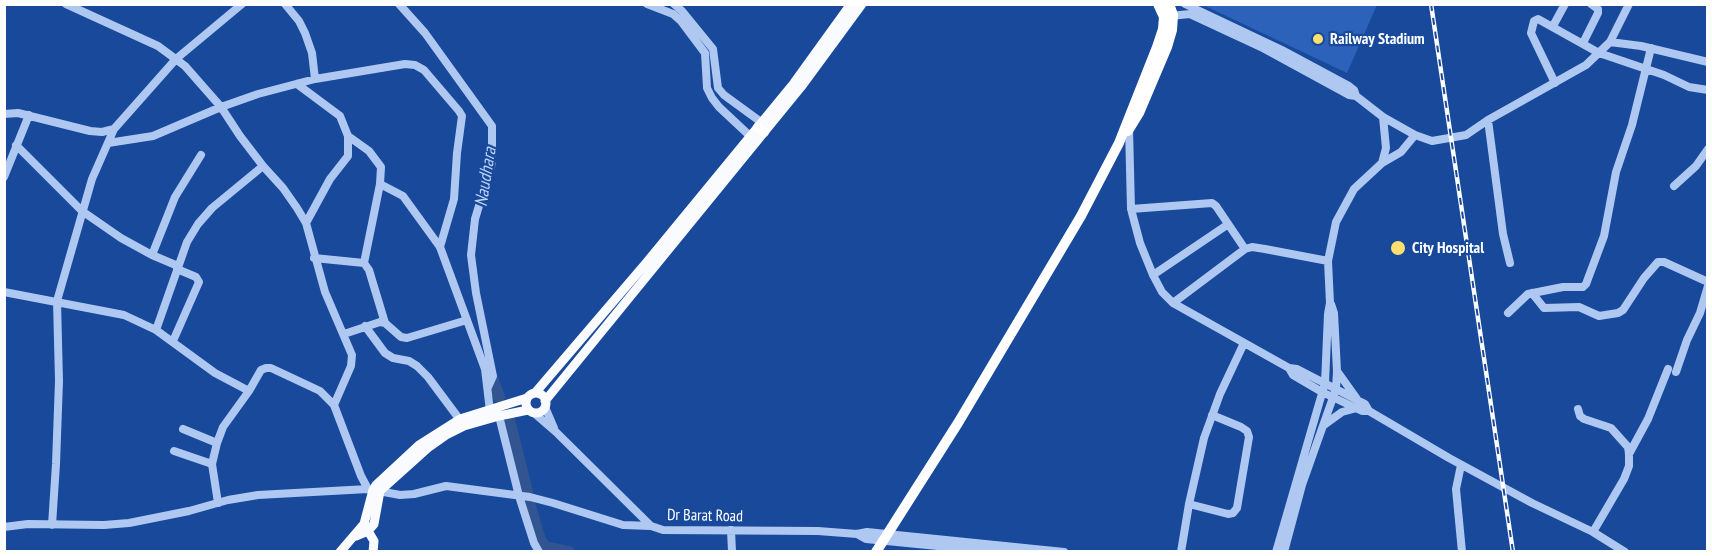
<!DOCTYPE html>
<style>
body{margin:0}
#map{position:relative;width:1712px;height:556px;overflow:hidden;background:#18499b;font-family:"PT Sans Narrow",sans-serif}
canvas{display:block}
.frame{position:absolute;inset:0;border:6px solid #fff;pointer-events:none}
</style>
<div id="map">
<canvas width="1712" height="556"></canvas>
<div class="frame"></div>
</div>
<script>
const ctx = document.querySelector('canvas').getContext('2d');
ctx.lineJoin = 'round';
function paint(path, color) { ctx.fillStyle = color; ctx.fill(path, 'evenodd'); }
const shape = rows => new Path2D(rows.map(r => 'M' + r).join(''));
function trace(path, color, width, dash) { ctx.strokeStyle = color; ctx.lineWidth = width; ctx.lineCap = dash ? 'butt' : 'round'; ctx.setLineDash(dash || []); ctx.stroke(path); }
function drawText(font, color, halo, rows, align = 'center') {
  ctx.font = font + ' "PT Sans Narrow",sans-serif'; ctx.lineWidth = 4.5; ctx.setLineDash([]); ctx.textBaseline = 'middle'; ctx.strokeStyle = halo; ctx.fillStyle = color; for (const [text, x, y, turn = 0] of rows) {
    ctx.save(); ctx.translate(x, y); ctx.rotate((+turn || 0) * Math.PI / 180); ctx.textAlign = isNaN(turn) ? turn : align; if (halo) ctx.strokeText(text, 0, 0); ctx.fillText(text, 0, 0); ctx.restore();
  }
}
const green = shape([
 [1203,5,1377,5,1347,73]
]);
const river = shape([
 [492,378,499,397],
 [509,420,527,492],
 [529,503,540,540,545,547,569,552]
]);
const minor = shape([
 [66,4,158,46,185,66,221,107,240,136,263,166,283,188,297,208,306,223,325,292,352,355,351,366,334,405],
 [285,4,299,21,305,33,312,53,315,79],
 [399,4,425,33,492,126,492,163,475,219,471,255,476,293,493,376,488,387],
 [647,4,673,14,681,21,705,53,707,88,712,98,719,107,750,136],
 [674,4,682,11,713,49,718,88,724,95,761,122],
 [1185,4,1282,50,1349,86,1354,90,1356,96,1383,117,1415,135,1432,141,1466,135,1488,120,1586,65,1610,42,1629,4],
 [1170,16,1190,14,1261,47,1349,95,1356,96],
 [1553,26,1565,4],
 [1610,42,1641,46,1708,62],
 [1583,43,1598,13,1598,9,1591,4],
 [1555,83,1531,33,1534,21,1538,19,1599,53,1664,75,1689,87,1708,90],
 [297,84,340,116,348,136,348,156,330,179,306,223],
 [4,114,18,113,90,131,102,132,114,129,176,59,242,4],
 [1488,120,1503,234,1510,263],
 [1129,128,1131,209,1140,243,1153,275,1162,292,1173,303,1289,368,1297,369,1365,404,1369,411,1449,458,1532,503,1593,532,1625,552],
 [348,136,369,151,381,167,380,184],
 [108,143,153,136,221,107,258,94,315,79,405,64,415,65,424,70,459,111,462,116,457,153,454,199,440,247],
 [16,145,82,211,121,238,152,255,178,266],
 [1382,163,1386,148,1383,117],
 [4,177,29,115],
 [1674,186,1696,166,1708,149],
 [1131,209,1212,203,1216,206,1245,249],
 [152,255,175,197,201,155],
 [314,258,364,263,369,270,385,323],
 [364,263,380,184,403,196,440,247,485,369,490,411],
 [1153,275,1227,225],
 [4,292,124,315,156,330,215,373,249,391,261,370,266,368,271,368,320,391,334,405,361,476,368,489],
 [1532,293,1544,308,1579,307,1599,316,1618,313,1623,310,1644,278,1658,262,1664,262,1708,282],
 [1173,303,1245,249,1252,247,1265,249,1328,261],
 [1508,313,1528,294,1563,287,1583,287,1586,284,1604,236,1616,172,1632,125,1651,48],
 [365,326,385,353,393,358,409,361,417,366,428,377,463,424],
 [156,330,187,242,198,224,212,208,263,166],
 [344,334,380,322,385,323,401,337,407,338,467,320],
 [173,341,199,282,196,277,177,269],
 [1289,368,1293,375,1322,392,1362,411,1369,411],
 [1337,371,1357,399],
 [1676,372,1687,340,1700,313,1708,286],
 [545,407,554,428],
 [1578,409,1580,416,1584,419,1611,428,1628,447,1629,454,1629,466,1624,479,1593,532],
 [534,413,556,432,651,526,663,530,818,531,857,534,867,532,1064,552],
 [499,416,519,496,534,543,539,552],
 [1324,425,1342,412,1357,408],
 [183,429,217,443],
 [174,451,212,464],
 [1629,454,1648,419,1668,369],
 [1461,465,1456,489,1462,552],
 [218,503,212,464,217,443,223,427,249,391],
 [1189,504,1228,514,1233,513,1237,508,1249,437,1247,431,1241,427,1212,415],
 [52,525,56,464,59,381,57,301,92,179,114,129],
 [4,527,28,524,104,525,129,523,189,511,228,500,258,495,368,489,400,495,414,494,446,486,530,497,553,503,623,525,651,526],
 [731,530,732,552],
 [857,534,866,539,999,552],
 [1181,552,1189,504,1204,438,1220,394,1244,343],
 [1276,552,1325,383,1328,314,1330,303,1328,261,1336,222,1354,189,1382,163,1401,152,1415,135],
 [1284,552,1302,485,1336,389,1337,371,1334,313,1331,304]
]);
const major = shape([
 [535,393,647,262,794,83,851,4],
 '526 403a10 10 0 1 1 20 0a10 10 0 1 1-20 0Z',
 [545,401,801,87,862,4],
 [365,526,374,541,373,552],
 [356,536,368,531,374,524,380,491,429,447,446,435,464,426,499,416,528,410],
 [340,552,364,524,373,490,376,485,419,445,460,419,527,398]
]);
const highway = shape([
 [758,127,764,132],
 [1128,131,1139,113,1167,47,1172,30,1173,15,1169,4],
 [876,552,958,423,1081,216,1119,143,1157,47,1163,29,1164,17,1158,4]
]);
const rail = shape([
 [1431,4,1513,552]
]);
const markers = [
 [1318,39,6,"#ffdf6f"],
 [1398,248,8,"#ffdf6f"]
];
const poiNames = [
 ["Railway Stadium",1330,39],
 ["City Hospital",1412,248]
];
const streetNames = [
 ["Dr Barat Road",705,516,1]
];
const waterNames = [
 ["Naudhara",486,177,-81]
];
paint(green, '#2c62b9');
trace(river, '#325592', 12);
trace(minor, '#aec8f2', 8);
trace(major, '#f9fbff', 9);
trace(highway, '#fff', 10);
trace(rail, '#fff', 4.5);
trace(rail, '#18499b', 2, [7]);
for (const [x, y, r, color] of markers) { const dot = new Path2D(); dot.arc(x, y, r, 0, 2 * Math.PI); ctx.fillStyle = color; ctx.fill(dot); trace(dot, '#18499b', 2); }
drawText('bold 16px', '#fff', '#18499b', poiNames, 'left');
drawText('16px', '#fff', '#18499b', streetNames);
drawText('italic 18px', '#bbd3f8', '#18499b', waterNames);
</script>
